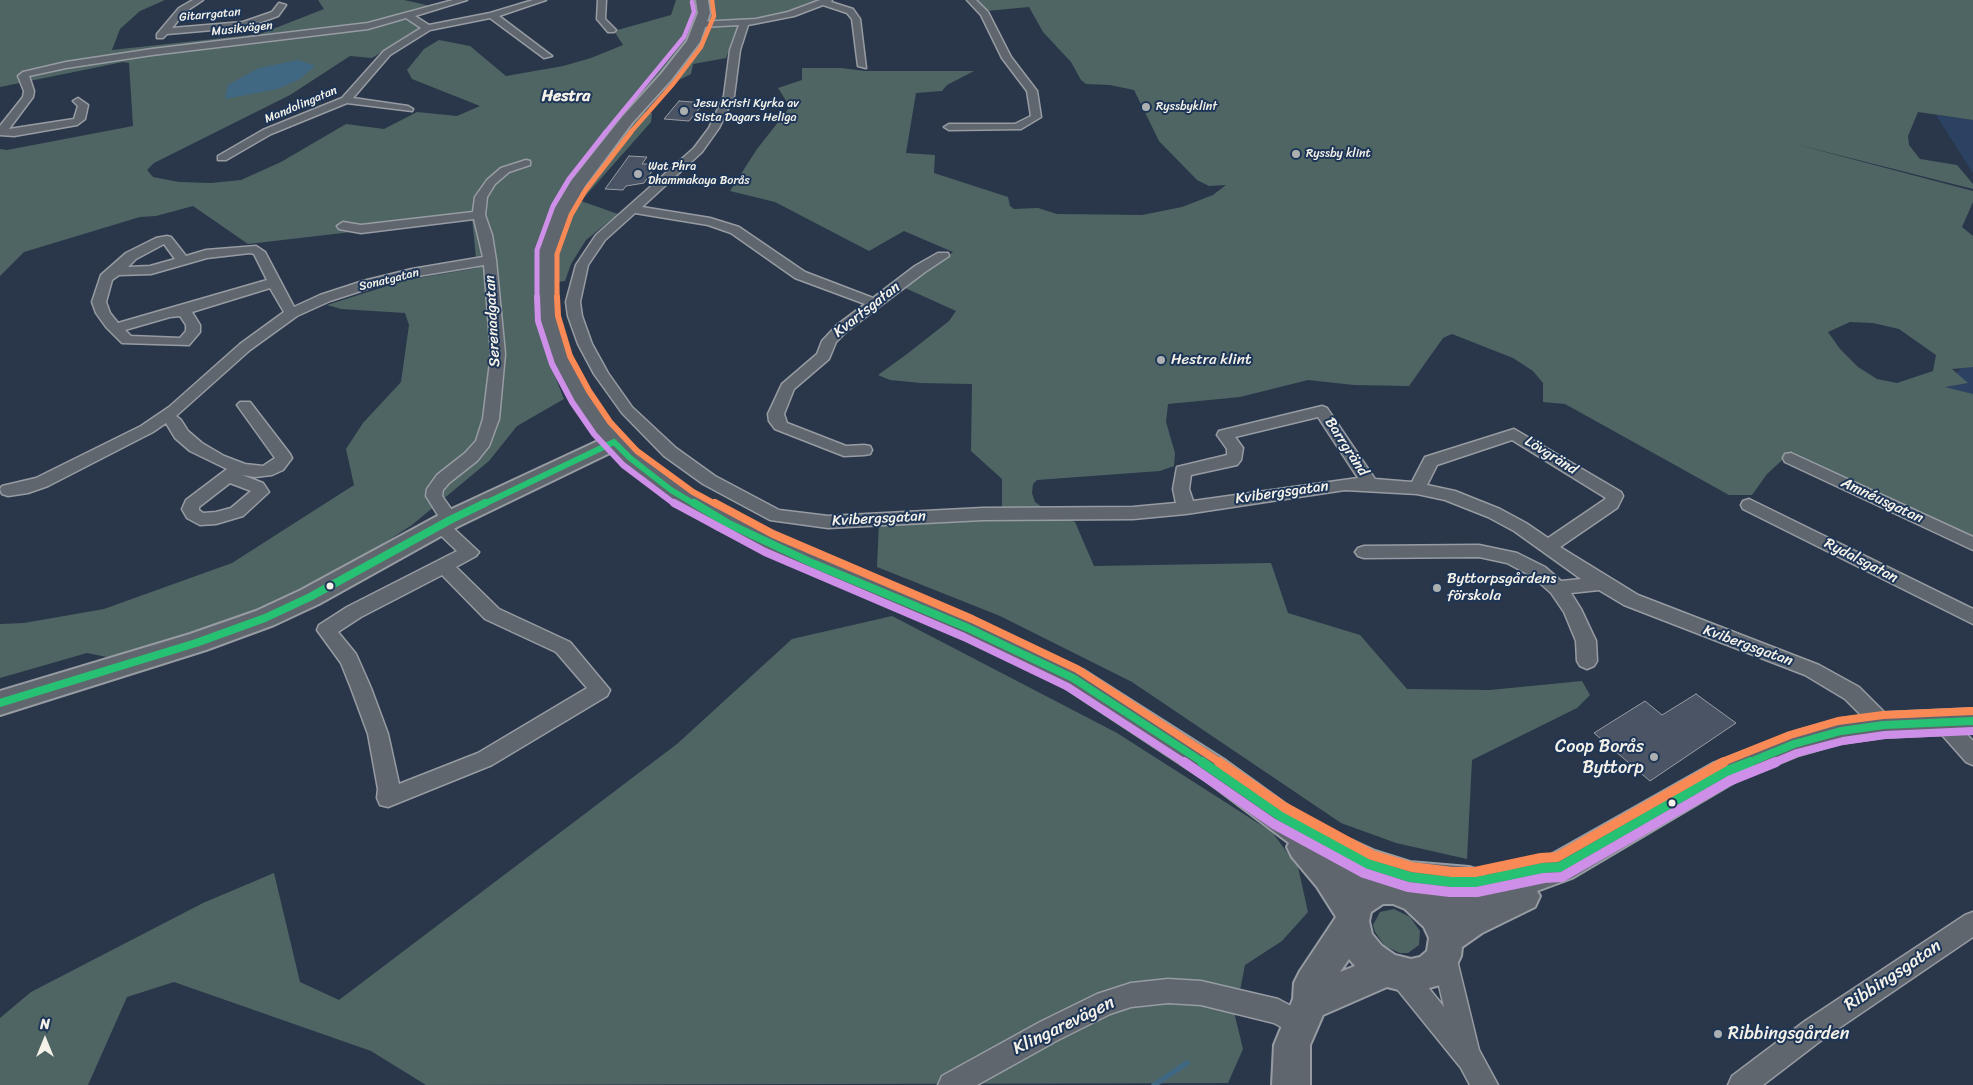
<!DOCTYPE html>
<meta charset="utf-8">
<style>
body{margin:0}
#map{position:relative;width:1973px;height:1085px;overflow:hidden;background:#2a374a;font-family:Sriracha,sans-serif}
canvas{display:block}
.north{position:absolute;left:20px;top:1015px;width:50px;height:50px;-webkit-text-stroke:4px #1d3557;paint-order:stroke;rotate:0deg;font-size:14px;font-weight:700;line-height:20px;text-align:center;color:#f4f1e8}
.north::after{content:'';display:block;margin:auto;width:18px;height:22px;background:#f4f1e8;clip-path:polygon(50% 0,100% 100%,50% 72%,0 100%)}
</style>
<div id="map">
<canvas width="1973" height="1085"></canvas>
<div class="north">N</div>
</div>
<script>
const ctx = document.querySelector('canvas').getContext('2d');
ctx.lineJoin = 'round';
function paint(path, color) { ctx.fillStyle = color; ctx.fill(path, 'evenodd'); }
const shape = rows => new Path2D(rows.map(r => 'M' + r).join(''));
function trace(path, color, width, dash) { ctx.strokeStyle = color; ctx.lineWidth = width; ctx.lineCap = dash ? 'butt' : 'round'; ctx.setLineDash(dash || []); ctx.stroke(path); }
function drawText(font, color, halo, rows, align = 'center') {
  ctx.font = font + ' Sriracha,sans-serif'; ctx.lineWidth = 4; ctx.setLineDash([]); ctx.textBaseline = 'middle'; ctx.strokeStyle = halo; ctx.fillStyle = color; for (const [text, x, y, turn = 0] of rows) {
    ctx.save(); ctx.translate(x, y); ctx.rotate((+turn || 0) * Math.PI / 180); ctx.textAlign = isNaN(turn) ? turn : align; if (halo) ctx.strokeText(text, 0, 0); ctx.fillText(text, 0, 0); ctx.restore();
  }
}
const built = shape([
 [1936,115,1973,120,1973,173],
 [1973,355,1973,394,1944,387]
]);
const green = shape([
 [0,0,165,0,140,11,120,29,112,50,260,34,324,9,318,0,404,0,431,6,405,14,420,28,372,58,350,56,290,95,154,163,147,170,153,177,179,182,211,183,241,180,281,162,346,124,384,129,417,112,457,116,480,106,412,79,407,70,424,49,439,40,470,46,506,76,563,66,591,58,623,45,614,31,671,15,676,0,820,0,802,8,759,18,740,20,726,58,693,64,691,74,679,80,670,90,647,91,637,99,630,110,652,113,651,122,581,201,618,214,586,240,571,264,565,281,535,285,536,310,545,351,564,399,517,426,489,461,412,525,313,589,273,609,135,655,107,657,87,653,0,678,0,624,24,623,104,609,232,563,354,485,346,449,363,423,401,382,409,325,405,313,341,309,327,305,406,280,477,268,472,218,248,244,193,206,156,216,140,217,24,252,0,276,0,149,7,150,133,126,129,63,123,62,0,87],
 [977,0,1973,0,1973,120,1918,112,1908,136,1909,145,1920,159,1957,165,1973,184,1973,189,1791,143,1973,191,1973,202,1962,227,1973,236,1973,367,1952,369,1968,383,1945,387,1973,394,1973,537,1790,453,1767,474,1752,495,1729,495,1565,404,1543,402,1543,383,1533,371,1513,358,1452,334,1443,338,1409,386,1354,385,1308,380,1240,397,1168,404,1166,422,1175,453,1174,466,1160,471,1037,480,1033,484,1032,493,1035,502,1046,510,1075,522,1094,566,1271,563,1288,613,1360,635,1407,689,1490,690,1582,681,1590,695,1577,708,1472,760,1467,859,1396,843,1341,823,1132,682,1000,616,877,567,879,522,1002,515,1002,479,971,451,972,384,921,383,890,380,878,375,907,354,949,321,956,311,903,287,953,252,904,231,869,251,775,202,730,191,757,149,790,107,778,88,802,80,802,68,841,68,865,71,974,71,947,85,942,91,916,93,906,153,935,155,934,173,1008,197,1010,206,1014,209,1038,208,1057,214,1142,215,1182,207,1213,195,1226,185,1209,186,1197,180,1159,141,1134,90,1110,85,1086,84,1081,80,1071,62,1043,32,1029,7,986,11],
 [1850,322,1873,323,1899,329,1936,355,1933,371,1897,383,1877,379,1858,367,1840,349,1828,332],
 [892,616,1117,733,1272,832,1298,867,1308,912,1282,941,1245,965,1235,1016,1243,1049,1228,1083,426,1085,371,1051,174,982,127,997,88,1085,0,1085,0,1018,31,992,203,903,274,873,300,982,339,1000,677,744,792,639],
 [1394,909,1410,917,1420,931,1419,945,1408,953,1400,953,1385,946,1375,932,1373,925,1380,912]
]);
const water = shape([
 [299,60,315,66,300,79,278,89,225,99,228,85,259,68]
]);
const stream = shape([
 [1154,1085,1187,1063]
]);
const building = shape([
 [679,101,704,103,689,121,664,119,679,101],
 [629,156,647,157,642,164,657,164,644,183,626,186,623,190,605,189,629,156],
 [1696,694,1736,723,1650,781,1594,733,1645,701,1662,715,1696,694]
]);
const street = shape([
 [193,0,203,0,185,12,172,28,243,22,272,12,279,3,286,5,278,16,247,27,167,34,163,38,157,38,157,34,179,8,193,0],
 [453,0,467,0,415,16,429,25,490,13,533,0,546,0,499,16,552,56,544,58,490,18,430,30,390,55,353,98,408,106,413,109,412,111,347,103,271,134,226,160,218,160,218,156,263,130,342,98,384,51,421,28,406,18,368,29,152,55,66,68,29,76,34,91,33,97,9,129,74,119,78,106,73,101,78,98,88,105,85,119,77,125,14,136,0,135,0,126,23,97,24,91,18,76,23,72,66,62,152,49,368,23,453,0],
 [598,0,606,0,605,19,616,30,614,32,608,32,597,19,598,0],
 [820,0,832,0,831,2,853,9,860,19,866,68,858,66,852,19,847,13,823,5,794,16,748,25,740,50,734,96,719,128,702,152,642,207,710,218,739,227,805,272,873,298,915,266,938,253,948,253,949,256,925,272,847,331,836,342,829,359,794,389,784,414,787,423,846,446,864,445,870,446,872,450,870,454,864,455,844,456,775,429,769,421,768,414,782,384,817,354,822,341,837,325,865,304,795,278,731,233,708,225,635,213,605,240,588,265,580,302,582,316,592,344,608,373,632,407,676,448,715,476,779,510,828,516,983,508,1133,507,1176,503,1173,489,1177,467,1227,455,1227,449,1217,435,1219,431,1322,406,1327,408,1375,479,1412,482,1425,457,1514,429,1621,492,1623,496,1617,508,1560,547,1638,595,1819,665,1859,687,1891,719,1894,725,1891,731,1884,733,1877,731,1845,699,1805,675,1624,605,1599,590,1571,593,1581,609,1596,641,1597,661,1594,666,1587,669,1580,666,1577,661,1576,641,1564,612,1551,593,1533,577,1507,563,1479,557,1364,558,1358,556,1355,552,1358,548,1364,546,1479,545,1517,553,1545,567,1561,581,1581,579,1514,531,1488,517,1445,500,1417,494,1345,490,1186,514,1133,519,983,520,828,528,770,520,703,484,664,456,622,413,594,374,578,344,568,316,566,302,576,265,596,235,694,148,709,128,724,96,730,50,739,25,701,27,698,26,698,22,756,19,788,12,820,0],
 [1318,417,1358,478,1193,501,1189,489,1191,475,1237,465,1241,460,1243,448,1235,437,1318,417],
 [1512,440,1606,498,1604,500,1548,538,1526,523,1500,509,1455,491,1427,485,1437,465,1512,440],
 [967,0,976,0,988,12,1011,57,1037,91,1041,117,1021,129,949,130,944,127,949,124,1015,124,1031,116,1027,91,1002,58,981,15,967,0],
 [526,160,530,161,530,165,509,172,495,184,487,197,485,215,492,235,496,260,505,354,499,419,489,446,477,461,449,483,443,490,442,496,459,520,456,524,451,526,479,552,476,556,456,567,499,609,570,642,610,690,607,696,492,765,388,807,380,805,377,798,378,789,368,734,351,688,341,663,317,630,319,625,347,607,457,551,431,526,434,522,441,520,426,496,427,489,437,475,465,453,476,441,483,419,491,354,484,265,412,277,373,287,330,301,297,316,250,350,176,416,181,420,188,431,202,443,224,456,245,464,263,466,275,458,237,405,240,402,250,402,290,454,292,458,283,470,272,475,255,477,242,475,263,483,269,492,243,516,216,524,200,525,187,518,182,509,186,500,227,469,190,451,175,438,166,423,153,432,48,486,28,493,8,496,2,494,0,489,2,486,36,478,141,426,169,407,240,344,284,312,270,288,192,312,200,325,200,332,189,345,122,343,106,327,96,313,92,302,101,275,126,253,156,238,167,236,171,237,186,256,206,250,256,246,265,252,294,307,320,295,363,281,412,269,483,257,474,219,361,233,339,229,337,226,343,222,361,225,473,212,475,197,487,180,501,168,526,160],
 [164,244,175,259,150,266,128,267,136,259,164,244],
 [250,253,254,254,267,280,118,323,110,313,106,302,112,280,119,275,151,274,207,258,250,253],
 [180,316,186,325,186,331,180,338,131,336,125,330,170,317,180,316],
 [230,483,251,491,231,508,216,512,203,513,199,510,199,507,230,483],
 [442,575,485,619,556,652,587,688,478,753,399,784,388,734,371,688,356,654,338,632,361,617,442,575],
 [1791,453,1973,537,1973,550,1785,462,1783,458,1785,454,1791,453],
 [1749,499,1973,609,1973,624,1743,509,1741,505,1743,501,1749,499],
 [1942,713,1949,715,1973,741,1973,765,1966,762,1935,727,1932,721,1935,715,1942,713],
 [1973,912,1973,937,1823,1039,1763,1085,1728,1085,1732,1076,1805,1021,1965,915,1973,912],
 [1444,944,1453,948,1456,956,1479,1050,1498,1085,1470,1085,1461,1068,1393,984,1390,975,1393,966,1402,963,1411,966,1444,1007,1432,956,1435,948,1444,944],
 [1168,979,1201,981,1278,999,1308,1015,1312,1024,1308,1033,1299,1037,1274,1023,1201,1005,1168,1003,1131,1007,1110,1014,1058,1040,977,1085,938,1085,942,1076,1040,1022,1097,994,1131,983,1168,979]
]);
const secondary = shape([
 [696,0,708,0,710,13,700,42,671,80,632,123,585,186,571,211,556,252,558,318,571,360,590,395,610,423,638,453,679,484,736,517,821,557,978,621,1083,670,1226,761,1341,844,1351,840,1375,851,1410,862,1469,867,1481,871,1484,878,1491,877,1549,856,1714,763,1794,732,1841,719,1884,713,1973,709,1973,733,1884,737,1841,743,1799,755,1736,781,1572,878,1537,891,1540,896,1535,907,1482,933,1462,947,1461,956,1452,975,1440,985,1411,993,1387,987,1323,1015,1310,1045,1310,1085,1272,1085,1274,1045,1293,999,1294,983,1300,971,1336,917,1317,887,1292,857,1287,847,1289,843,1204,779,1063,686,958,635,803,569,718,529,663,496,622,463,612,452,459,526,319,604,274,625,206,650,0,715,0,691,190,634,256,611,301,590,441,514,600,440,569,396,551,360,538,318,538,252,553,211,571,181,622,117,661,74,687,41,698,13,696,0],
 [1383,904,1393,904,1405,909,1424,927,1429,938,1427,951,1420,957,1411,959,1395,955,1382,946,1372,934,1369,921,1371,912,1383,904],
 [1349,959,1355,966,1340,972,1349,959]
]);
const bus1Far2 = shape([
 [614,442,630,458,671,490,696,505],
 [482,505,614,442]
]);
const bus1Far1 = shape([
 [694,503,727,523,812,563,968,628,1073,678,1204,763],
 [0,703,196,643,265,618,310,597,450,520,485,503],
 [1748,763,1794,744,1841,731,1884,725,1973,721]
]);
const bus1 = shape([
 [1202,762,1279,815,1368,864,1410,877,1451,882,1476,882,1543,868,1560,867,1725,772,1751,762]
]);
const bus2Far4 = shape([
 [605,133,684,37,694,12,692,2]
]);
const bus2Far3 = shape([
 [537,298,537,250,553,206,569,179,606,132]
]);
const bus2Far2 = shape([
 [537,297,538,321,552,364,572,402,594,434,623,465,676,505]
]);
const bus2Far1 = shape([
 [674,503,765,552,964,637,1068,687,1185,763],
 [1773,763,1797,753,1843,741,1885,735,1973,731]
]);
const bus2 = shape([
 [1184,762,1274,824,1364,873,1408,887,1450,892,1477,892,1544,878,1562,877,1729,781,1776,762]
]);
const bus3Far4 = shape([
 [630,133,673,84,701,47,714,16,712,0]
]);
const bus3Far3 = shape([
 [557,298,557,254,571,215,585,191,631,132]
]);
const bus3Far2 = shape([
 [557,297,558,316,570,356,589,391,610,422,637,451,693,492,717,505]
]);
const bus3Far1 = shape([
 [715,503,773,534,972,619,1077,669,1221,763],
 [1720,763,1790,735,1838,721,1883,715,1973,711]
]);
const bus3 = shape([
 [1219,762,1284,807,1372,855,1412,867,1452,872,1475,872,1541,858,1557,857,1724,762]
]);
const markers = [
 [1146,107,5,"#adb0b1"],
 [684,111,5,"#adb0b1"],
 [1296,154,5,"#adb0b1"],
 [638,174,5,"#adb0b1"],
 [1161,360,5,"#adb0b1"],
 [330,586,4.5,"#f4f1e8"],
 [1437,588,5,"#adb0b1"],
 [1654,757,5,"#adb0b1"],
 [1672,803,4.5,"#f4f1e8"],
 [1718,1034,5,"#adb0b1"]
];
const farStreetnames = [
 ["Gitarrgatan",210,15,-5],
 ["Musikvägen",242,29,-6],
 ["Mandolingatan",301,105,-23],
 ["Sonatgatan",389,280,-14]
];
const farPoinames = [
 ["Jesu Kristi Kyrka av",694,104],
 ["Sista Dagars Heliga",694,118],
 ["Ryssbyklint",1156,107],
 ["Ryssby klint",1306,154],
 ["Wat Phra",648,167],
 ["Dhammakaya Borås",648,181]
];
const streetNames = [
 ["Kvartsgatan",867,310,-38],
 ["Serenadgatan",493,321,-93],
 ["Barrgränd",1346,447,57],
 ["Lövgränd",1551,456,32],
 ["Kvibergsgatan",1282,493,-8],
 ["Amnéusgatan",1882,501,25],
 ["Kvibergsgatan",879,519,-3],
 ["Rydalsgatan",1861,561,27],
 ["Kvibergsgatan",1748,646,20]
];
const poiNames = [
 ["Hestra klint",1171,360],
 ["Byttorpsgårdens",1447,579],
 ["förskola",1447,596]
];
const farDistrictnames = [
 ["Hestra",566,97]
];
const nearPoinames = [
 ["Coop Borås",1644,747],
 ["Byttorp",1644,768],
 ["Ribbingsgården",1728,1034,"left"]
];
const nearStreetnames = [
 ["Ribbingsgatan",1893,976,-34],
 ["Klingarevägen",1064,1026,-26]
];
paint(built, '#2c4263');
paint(green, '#4f6564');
paint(water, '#406883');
trace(stream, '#406883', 5.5);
paint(building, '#4a5464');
trace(building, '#979ca3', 1);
trace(street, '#979ca3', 3);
trace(secondary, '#979ca3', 4);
paint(street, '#60666e');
paint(secondary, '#60666e');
trace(bus1Far2, '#26c172', 6);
trace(bus1Far1, '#26c172', 8);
trace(bus1, '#26c172', 10);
trace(bus2Far4, '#ce8fe9', 4.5);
trace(bus2Far3, '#ce8fe9', 5);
trace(bus2Far2, '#ce8fe9', 6);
trace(bus2Far1, '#ce8fe9', 8);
trace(bus2, '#ce8fe9', 10);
trace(bus3Far4, '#f98a56', 4.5);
trace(bus3Far3, '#f98a56', 5);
trace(bus3Far2, '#f98a56', 6);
trace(bus3Far1, '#f98a56', 8);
trace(bus3, '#f98a56', 10);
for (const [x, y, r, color] of markers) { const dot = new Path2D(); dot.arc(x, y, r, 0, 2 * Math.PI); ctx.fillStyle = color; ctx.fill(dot); trace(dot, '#1d3557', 2); }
drawText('12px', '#f4f1e8', '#1d3557', farStreetnames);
drawText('12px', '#f4f1e8', '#1d3557', farPoinames, 'left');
drawText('15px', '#f4f1e8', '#1d3557', streetNames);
drawText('15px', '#f4f1e8', '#1d3557', poiNames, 'left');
drawText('bold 16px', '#f4f1e8', '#1d3557', farDistrictnames);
drawText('18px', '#f4f1e8', '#1d3557', nearPoinames, 'right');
drawText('18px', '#f4f1e8', '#1d3557', nearStreetnames);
</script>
